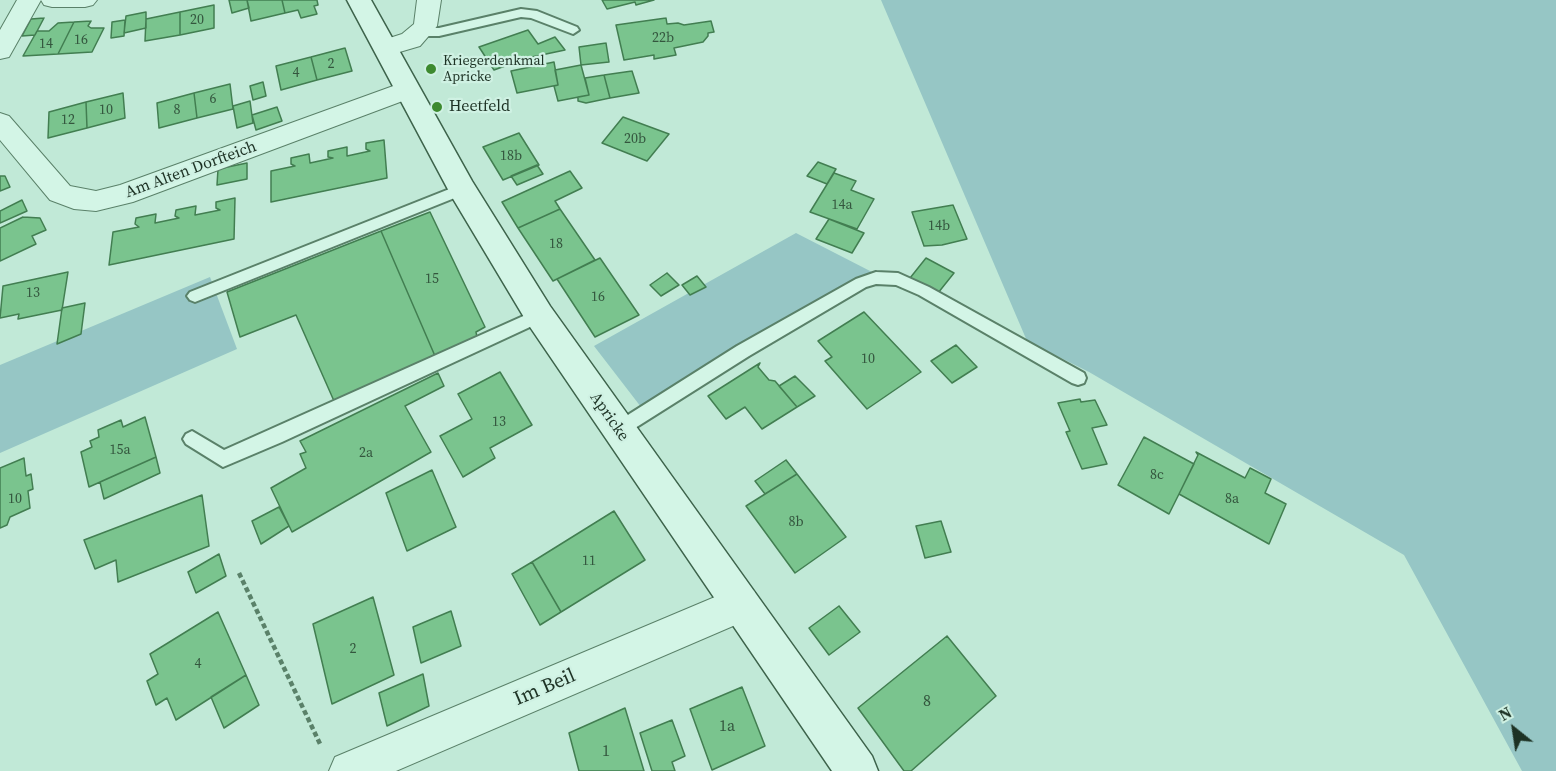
<!DOCTYPE html>
<style>
body{margin:0}
#map{position:relative;width:1556px;height:771px;overflow:hidden;background:#c1e9d7;font-family:"Source Serif 4",serif}
canvas{display:block}
.north{position:absolute;left:1484px;top:699px;width:60px;height:60px;-webkit-text-stroke:4px #cff1e3;paint-order:stroke;rotate:330deg;font-size:16px;font-weight:700;line-height:24px;text-align:center;color:#1d3224}
.north::after{content:'';display:block;margin:auto;width:21px;height:27px;background:#1d3224;clip-path:polygon(50% 0,100% 100%,50% 72%,0 100%)}
</style>
<div id="map">
<canvas width="1556" height="771"></canvas>
<div class="north">N</div>
</div>
<script>
const ctx = document.querySelector('canvas').getContext('2d');
ctx.lineJoin = 'round';
function paint(path, color) { ctx.fillStyle = color; ctx.fill(path, 'evenodd'); }
const shape = rows => new Path2D(rows.map(r => 'M' + r).join(''));
function trace(path, color, width, dash) { ctx.strokeStyle = color; ctx.lineWidth = width; ctx.lineCap = dash ? 'butt' : 'round'; ctx.setLineDash(dash || []); ctx.stroke(path); }
function drawText(font, color, halo, rows, align = 'center') {
  ctx.font = font + ' "Source Serif 4",serif'; ctx.lineWidth = 4.5; ctx.setLineDash([]); ctx.textBaseline = 'middle'; ctx.strokeStyle = halo; ctx.fillStyle = color; for (const [text, x, y, turn = 0] of rows) {
    ctx.save(); ctx.translate(x, y); ctx.rotate((+turn || 0) * Math.PI / 180); ctx.textAlign = isNaN(turn) ? turn : align; if (halo) ctx.strokeText(text, 0, 0); ctx.fillText(text, 0, 0); ctx.restore();
  }
}
const green = shape([
 [881,0,1556,0,1556,771,1522,771,1404,555,1089,372,1027,341],
 [796,233,872,272,641,407,594,346],
 [210,277,237,349,0,453,0,365]
]);
const building = shape([
 [229,0,247,0,249,8,232,13,229,0],
 [247,0,282,0,285,13,251,21,247,0],
 [282,0,317,0,318,5,314,6,317,14,301,18,298,10,285,13,282,0],
 [602,0,654,0,636,5,635,2,607,9,602,0],
 [214,5,214,28,180,35,180,12,214,5],
 [146,12,146,28,124,33,126,16,146,12],
 [180,12,180,35,145,41,146,19,180,12],
 [44,18,35,35,22,36,31,19,44,18],
 [666,18,667,24,678,23,684,25,711,21,714,32,708,33,708,36,703,42,674,48,676,55,654,59,654,55,624,60,616,25,666,18],
 [125,20,124,36,111,38,112,22,125,20],
 [91,21,88,26,91,28,104,28,92,52,58,54,74,22,91,21],
 [74,22,58,54,23,56,37,31,49,31,58,23,74,22],
 [528,30,538,44,555,37,565,50,527,58,494,70,479,47,528,30],
 [606,43,609,62,581,65,579,47,606,43],
 [345,48,352,71,317,80,311,57,345,48],
 [311,57,317,80,281,90,276,66,311,57],
 [554,62,558,85,517,93,511,71,554,62],
 [581,65,589,95,558,101,554,86,558,85,555,70,581,65],
 [632,71,639,93,610,98,604,75,632,71],
 [604,75,610,98,586,103,578,101,578,97,589,95,585,78,604,75],
 [263,82,266,96,253,100,250,86,263,82],
 [230,84,233,109,197,118,194,93,230,84],
 [123,93,125,118,87,128,86,102,123,93],
 [194,93,197,118,159,128,157,103,194,93],
 [250,101,253,123,237,128,233,106,250,101],
 [86,102,87,128,48,138,49,112,86,102],
 [277,107,282,121,256,130,252,115,277,107],
 [623,117,669,134,647,161,602,143,623,117],
 [519,133,539,165,503,180,483,147,519,133],
 [384,140,387,178,271,202,271,171,295,166,291,164,291,158,309,154,310,163,333,158,328,157,328,151,347,147,347,156,370,151,366,149,366,143,384,140],
 [818,162,836,169,827,184,807,176,818,162],
 [247,163,247,179,217,185,218,169,247,163],
 [537,165,543,174,517,185,511,176,537,165],
 [570,171,582,188,555,201,560,209,518,228,502,202,570,171],
 [834,173,856,181,851,190,874,199,857,229,810,212,834,173],
 [0,176,5,176,10,187,0,191,0,176],
 [235,198,234,239,109,265,113,232,139,227,135,224,136,218,156,214,155,223,179,218,175,216,176,210,196,206,195,215,220,210,216,208,216,202,235,198],
 [22,200,27,211,0,223,0,211,22,200],
 [953,205,967,239,942,245,924,246,912,212,953,205],
 [560,209,595,260,553,281,518,228,560,209],
 [430,212,485,327,476,332,477,337,435,356,381,231,430,212],
 [23,217,40,218,46,230,32,236,36,244,0,261,0,228,23,217],
 [829,219,864,233,852,253,816,239,829,219],
 [381,231,435,356,334,401,296,315,240,337,227,292,381,231],
 [600,258,639,315,595,337,557,279,600,258],
 [926,258,954,273,938,293,910,278,926,258],
 [68,272,62,310,18,319,19,314,0,318,3,286,68,272],
 [667,273,679,285,661,296,650,285,667,273],
 [697,276,706,287,690,295,682,285,697,276],
 [85,303,81,334,57,344,62,308,85,303],
 [864,312,921,372,867,409,825,361,832,357,818,341,864,312],
 [956,345,977,367,952,383,931,361,956,345],
 [760,363,758,367,769,380,775,381,797,407,762,429,745,407,726,419,708,396,760,363],
 [500,372,532,425,490,448,495,458,463,477,440,436,472,419,458,394,500,372],
 [438,373,444,386,405,406,431,452,292,532,271,488,306,468,300,454,306,452,300,441,438,373],
 [795,376,815,396,797,407,779,386,795,376],
 [1080,399,1081,402,1095,400,1107,425,1092,428,1107,464,1082,469,1066,432,1070,431,1058,403,1080,399],
 [145,417,156,457,89,487,81,452,92,447,90,441,99,437,98,430,121,420,123,427,145,417],
 [1144,437,1194,464,1169,514,1118,485,1144,437],
 [1196,452,1245,478,1250,468,1271,479,1265,493,1286,504,1269,544,1179,494,1198,455,1196,452],
 [156,457,160,473,104,499,100,482,156,457],
 [24,458,26,476,31,474,33,489,28,491,30,508,10,517,7,525,0,528,0,468,24,458],
 [786,460,797,474,765,494,755,481,786,460],
 [432,470,456,527,407,551,386,493,432,470],
 [797,474,846,537,795,573,746,506,797,474],
 [202,495,209,546,118,582,116,560,95,569,84,540,202,495],
 [279,507,289,526,261,544,252,521,279,507],
 [614,511,645,560,561,612,532,562,614,511],
 [941,521,951,552,925,558,916,526,941,521],
 [219,554,226,576,196,593,188,572,219,554],
 [532,562,561,612,540,625,512,574,532,562],
 [373,597,394,675,332,704,313,624,373,597],
 [839,606,860,632,829,655,809,628,839,606],
 [451,611,461,646,421,663,413,627,451,611],
 [218,612,246,675,176,720,167,698,156,705,147,681,158,674,150,654,218,612],
 [947,636,996,696,911,771,904,771,858,708,947,636],
 [423,674,429,706,387,726,379,693,423,674],
 [246,675,259,705,224,728,211,697,246,675],
 [742,687,765,746,712,770,690,709,742,687],
 [625,708,644,771,579,771,569,733,625,708],
 [672,720,685,756,672,762,675,771,652,771,640,733,672,720]
]);
const path = shape([
 [239,573,321,746]
]);
const lane = shape([
 [521,9,537,11,577,27,579,30,573,34,531,18,521,17,439,36,418,36,412,32,418,28,439,28,521,9],
 [462,184,469,189,467,193,200,300,195,302,190,300,187,296,190,292,462,184],
 [876,272,898,273,929,287,1084,373,1086,378,1084,383,1078,385,1072,383,919,295,896,285,876,284,866,287,749,356,624,435,618,438,612,435,609,430,612,425,737,346,856,279,876,272],
 [539,309,545,310,547,315,545,320,282,442,223,467,186,444,183,439,186,434,192,431,224,450,539,309]
]);
const street = shape([
 [17,0,97,0,93,5,85,7,52,7,44,5,41,0,9,57,0,59,0,30,17,0],
 [417,0,441,0,437,26,433,31,420,46,386,56,377,54,374,48,377,42,402,34,414,24,417,0],
 [407,81,416,84,420,90,416,96,133,202,96,211,74,209,50,200,0,140,0,113,9,116,70,186,96,191,120,185,407,81],
 [741,586,754,591,759,604,754,617,396,771,329,771,335,757,741,586]
]);
const secondary = shape([
 [347,0,371,0,472,181,550,306,872,756,878,771,832,771,528,324,452,197,347,0]
]);
const markers = [
 [431,69,6,"#3d8a2f"],
 [437,107,6,"#3d8a2f"]
];
const numberNames = [
 ["20",197,20],
 ["22b",663,38],
 ["16",81,40],
 ["14",46,44],
 ["2",331,64],
 ["4",296,73],
 ["6",213,99],
 ["10",106,110],
 ["8",177,110],
 ["12",68,120],
 ["20b",635,139],
 ["18b",511,156],
 ["14a",842,205],
 ["14b",939,226],
 ["18",556,244],
 ["15",432,279],
 ["13",33,293],
 ["16",598,297],
 ["10",868,359],
 ["13",499,422],
 ["15a",120,450],
 ["2a",366,453],
 ["8c",1157,475],
 ["10",15,499],
 ["8a",1232,499],
 ["8b",796,522],
 ["11",589,561],
 ["2",353,649],
 ["4",198,664]
];
const farPoinames = [
 ["Kriegerdenkmal",443,61],
 ["Apricke",443,77]
];
const poiNames = [
 ["Heetfeld",449,107]
];
const streetNames = [
 ["Am Alten Dorfteich",191,170,-20],
 ["Apricke",609,417,55]
];
const nearNumbernames = [
 ["8",927,702],
 ["1a",727,727],
 ["1",606,752]
];
const nearStreetnames = [
 ["Im Beil",545,688,-23]
];
paint(green, '#96c6c5');
paint(building, '#7ac48e');
trace(building, '#427e51', 1.5);
trace(lane, '#5a8169', 4);
trace(street, '#5a8169', 2);
trace(secondary, '#3d634b', 3);
trace(path, '#5a8169', 4.5, [5, 3]);
paint(lane, '#d3f5e6');
paint(street, '#d3f5e6');
paint(secondary, '#d3f5e6');
for (const [x, y, r, color] of markers) { const dot = new Path2D(); dot.arc(x, y, r, 0, 2 * Math.PI); ctx.fillStyle = color; ctx.fill(dot); trace(dot, '#cff1e3', 2); }
drawText('14px', '#34563e', null, numberNames);
drawText('14px', '#1d3224', '#cff1e3', farPoinames, 'left');
drawText('16px', '#1d3224', '#cff1e3', poiNames, 'left');
drawText('16px', '#1d3224', '#cff1e3', streetNames);
drawText('16px', '#34563e', null, nearNumbernames);
drawText('20px', '#1d3224', '#cff1e3', nearStreetnames);
</script>
